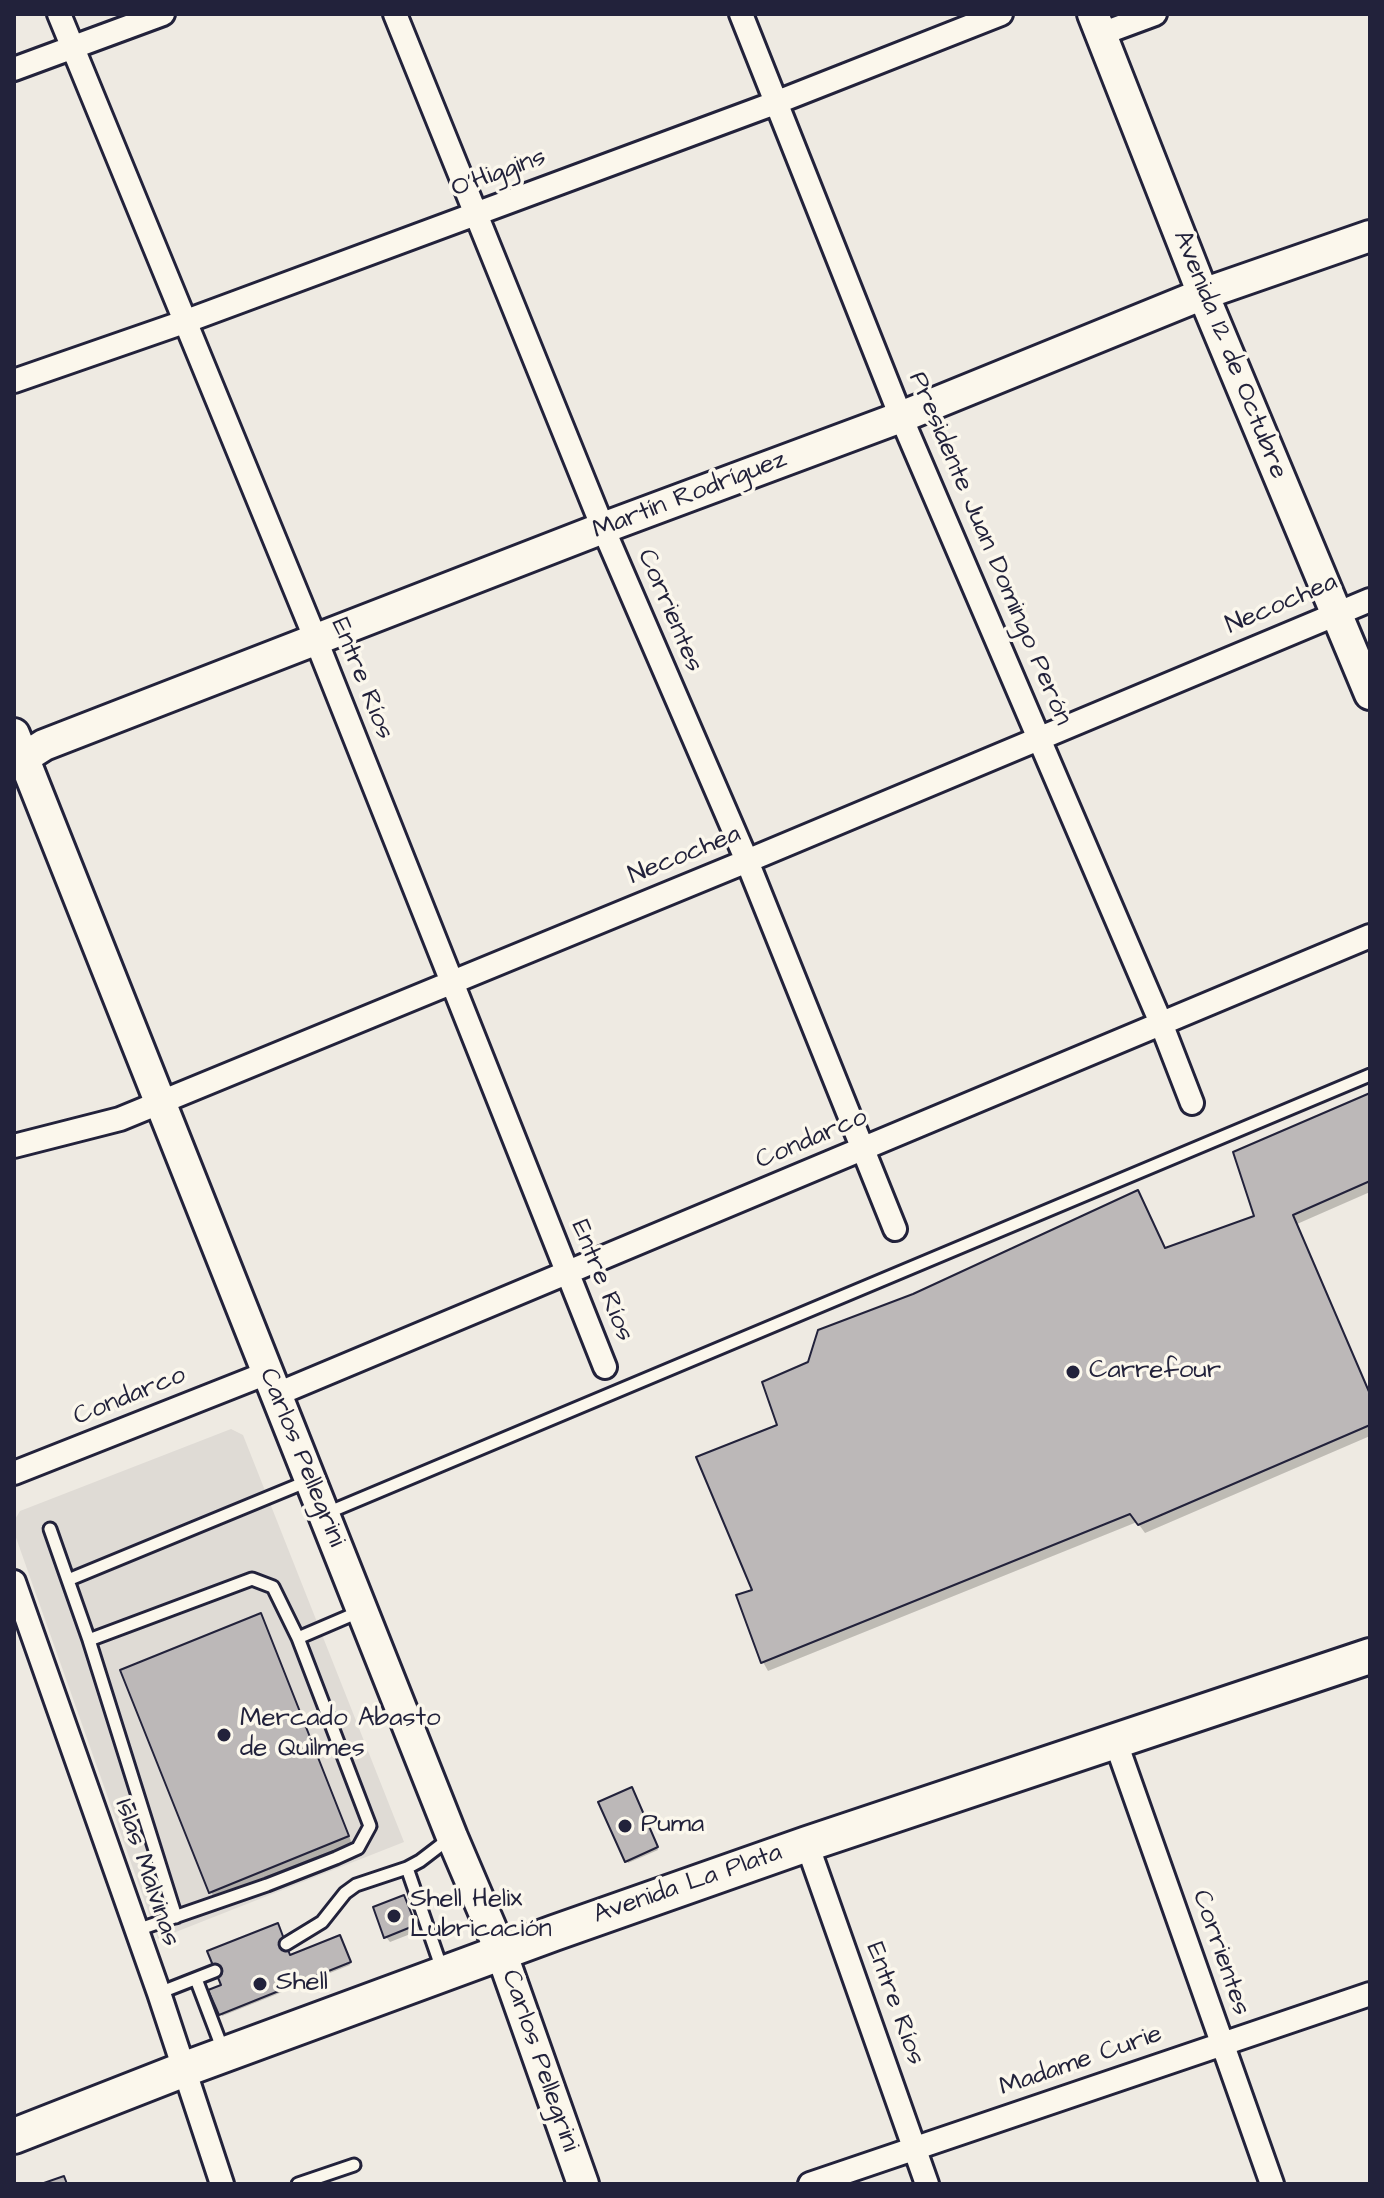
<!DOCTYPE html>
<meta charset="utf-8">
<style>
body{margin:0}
#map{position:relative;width:1384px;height:2198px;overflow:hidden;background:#eeeae2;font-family:"Architects Daughter",sans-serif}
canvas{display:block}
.frame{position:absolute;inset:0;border:16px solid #22223b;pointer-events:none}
</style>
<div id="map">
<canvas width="1384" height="2198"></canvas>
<div class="frame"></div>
</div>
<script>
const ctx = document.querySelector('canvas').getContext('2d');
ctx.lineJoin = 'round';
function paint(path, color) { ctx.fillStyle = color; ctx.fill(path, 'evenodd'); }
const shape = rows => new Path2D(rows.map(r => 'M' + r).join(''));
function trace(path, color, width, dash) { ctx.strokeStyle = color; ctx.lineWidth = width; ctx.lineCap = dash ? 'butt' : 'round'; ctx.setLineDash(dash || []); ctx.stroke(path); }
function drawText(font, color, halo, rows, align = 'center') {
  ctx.font = font + ' "Architects Daughter",sans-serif'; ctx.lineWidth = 7; ctx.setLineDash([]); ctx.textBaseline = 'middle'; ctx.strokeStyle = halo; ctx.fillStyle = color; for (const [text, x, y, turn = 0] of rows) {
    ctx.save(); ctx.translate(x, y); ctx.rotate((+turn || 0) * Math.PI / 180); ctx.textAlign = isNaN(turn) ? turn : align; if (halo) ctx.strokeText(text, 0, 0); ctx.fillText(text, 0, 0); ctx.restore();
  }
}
const built = shape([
 [231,1429,243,1435,404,1842,158,1939,14,1532,14,1521,20,1511]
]);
const shadow = shape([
 [1370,1095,1370,1192,1297,1224,1370,1395,1370,1436,1145,1533,1137,1522,768,1671,763,1662,755,1591,779,1426,810,1364,914,1295,1165,1251,1256,1217],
 [265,1625,353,1846,216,1901,211,1892],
 [631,1790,658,1850,628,1863,601,1803],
 [407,1903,418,1931,390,1942,386,1937],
 [339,1938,350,1965,222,2016,211,1991]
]);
const building = shape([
 [1370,1093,1370,1181,1293,1215,1370,1394,1370,1425,1138,1525,1130,1514,761,1663,736,1595,752,1590,696,1457,777,1425,762,1382,808,1362,818,1330,913,1294,1138,1190,1165,1248,1254,1216,1233,1152,1370,1093],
 [261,1613,349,1836,209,1893,120,1670,261,1613],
 [632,1787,658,1847,625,1862,598,1802,632,1787],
 [404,1895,416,1925,384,1938,373,1907,404,1895],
 [278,1923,290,1955,340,1935,351,1962,219,2015,208,1990,221,1985,207,1951,278,1923],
 [64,2176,67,2184,41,2184,64,2176]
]);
const lane = shape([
 [327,1513,1370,1075],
 [50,1529,89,1640,176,1917],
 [68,1580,308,1481],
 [298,1638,361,1611],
 [89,1640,252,1579,273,1587,298,1638,370,1826,358,1848,336,1858,267,1885,137,1930],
 [286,1944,322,1922,345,1893,356,1885,407,1868],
 [443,1972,407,1868,420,1861,450,1838],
 [196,1979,223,2050],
 [159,1993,215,1971],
 [298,2184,354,2165]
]);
const street = shape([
 [59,14,316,640,605,1367],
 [395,14,603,528,747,861,895,1229],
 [741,14,901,417,1161,1023,1192,1103],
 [1101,34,1155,14],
 [14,69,163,14],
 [14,381,184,322,775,103,1001,14],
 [14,1146,120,1119,747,861,1370,600],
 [275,1395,1370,936],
 [14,1473,267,1373],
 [14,1582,159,1993,222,2184],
 [1115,1740,1272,2184],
 [807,1844,927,2184],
 [810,2184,1370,1994]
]);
const secondary = shape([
 [1093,14,1203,294,1370,694],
 [14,734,452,1837,501,1952,583,2184],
 [14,764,44,745,603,528,901,417,1203,294,1370,236]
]);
const primary = shape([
 [14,2136,185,2069,554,1933,807,1844,1370,1656]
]);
const markers = [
 [1073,1372,8,"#22223b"],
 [224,1735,8,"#22223b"],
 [625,1826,8,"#22223b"],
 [394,1916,8,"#22223b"],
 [260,1984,8,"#22223b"]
];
const streetNames = [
 ["O'Higgins",499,174,-20],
 ["Avenida 12 de Octubre",1229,355,68],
 ["Martín Rodríguez",690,496,-21],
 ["Presidente Juan Domingo Perón",989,549,67],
 ["Necochea",1282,605,-23],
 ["Corrientes",669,611,67],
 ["Entre Ríos",361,679,68],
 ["Necochea",685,856,-22],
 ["Condarco",812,1140,-23],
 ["Entre Ríos",601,1281,68],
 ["Condarco",130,1397,-22],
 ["Carlos Pellegrini",301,1458,68],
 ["Islas Malvinas",146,1873,71],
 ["Avenida La Plata",688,1885,-19],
 ["Corrientes",1220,1953,71],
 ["Entre Ríos",894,2004,70],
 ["Carlos Pellegrini",539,2061,71],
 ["Madame Curie",1081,2062,-19]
];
const poiNames = [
 ["Carrefour",1089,1372],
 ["Mercado Abasto",240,1720],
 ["de Quilmes",240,1750],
 ["Puma",641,1826],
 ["Shell Helix",410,1901],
 ["Lubricación",410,1931],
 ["Shell",276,1984]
];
paint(built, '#dfdbd5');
paint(shadow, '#0003');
paint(building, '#bcb8b8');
trace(building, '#22223b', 2);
trace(lane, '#22223b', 17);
trace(street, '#22223b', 28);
trace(secondary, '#22223b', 36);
trace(primary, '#22223b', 40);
trace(lane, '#fbf7ec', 11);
trace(street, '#fbf7ec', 22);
trace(secondary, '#fbf7ec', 30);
trace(primary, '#fbf7ec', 34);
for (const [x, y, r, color] of markers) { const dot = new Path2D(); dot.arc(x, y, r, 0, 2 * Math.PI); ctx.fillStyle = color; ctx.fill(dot); trace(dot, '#fbf7ec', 3); }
drawText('26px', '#22223b', '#fbf7ec', streetNames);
drawText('26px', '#22223b', '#fbf7ec', poiNames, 'left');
</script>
